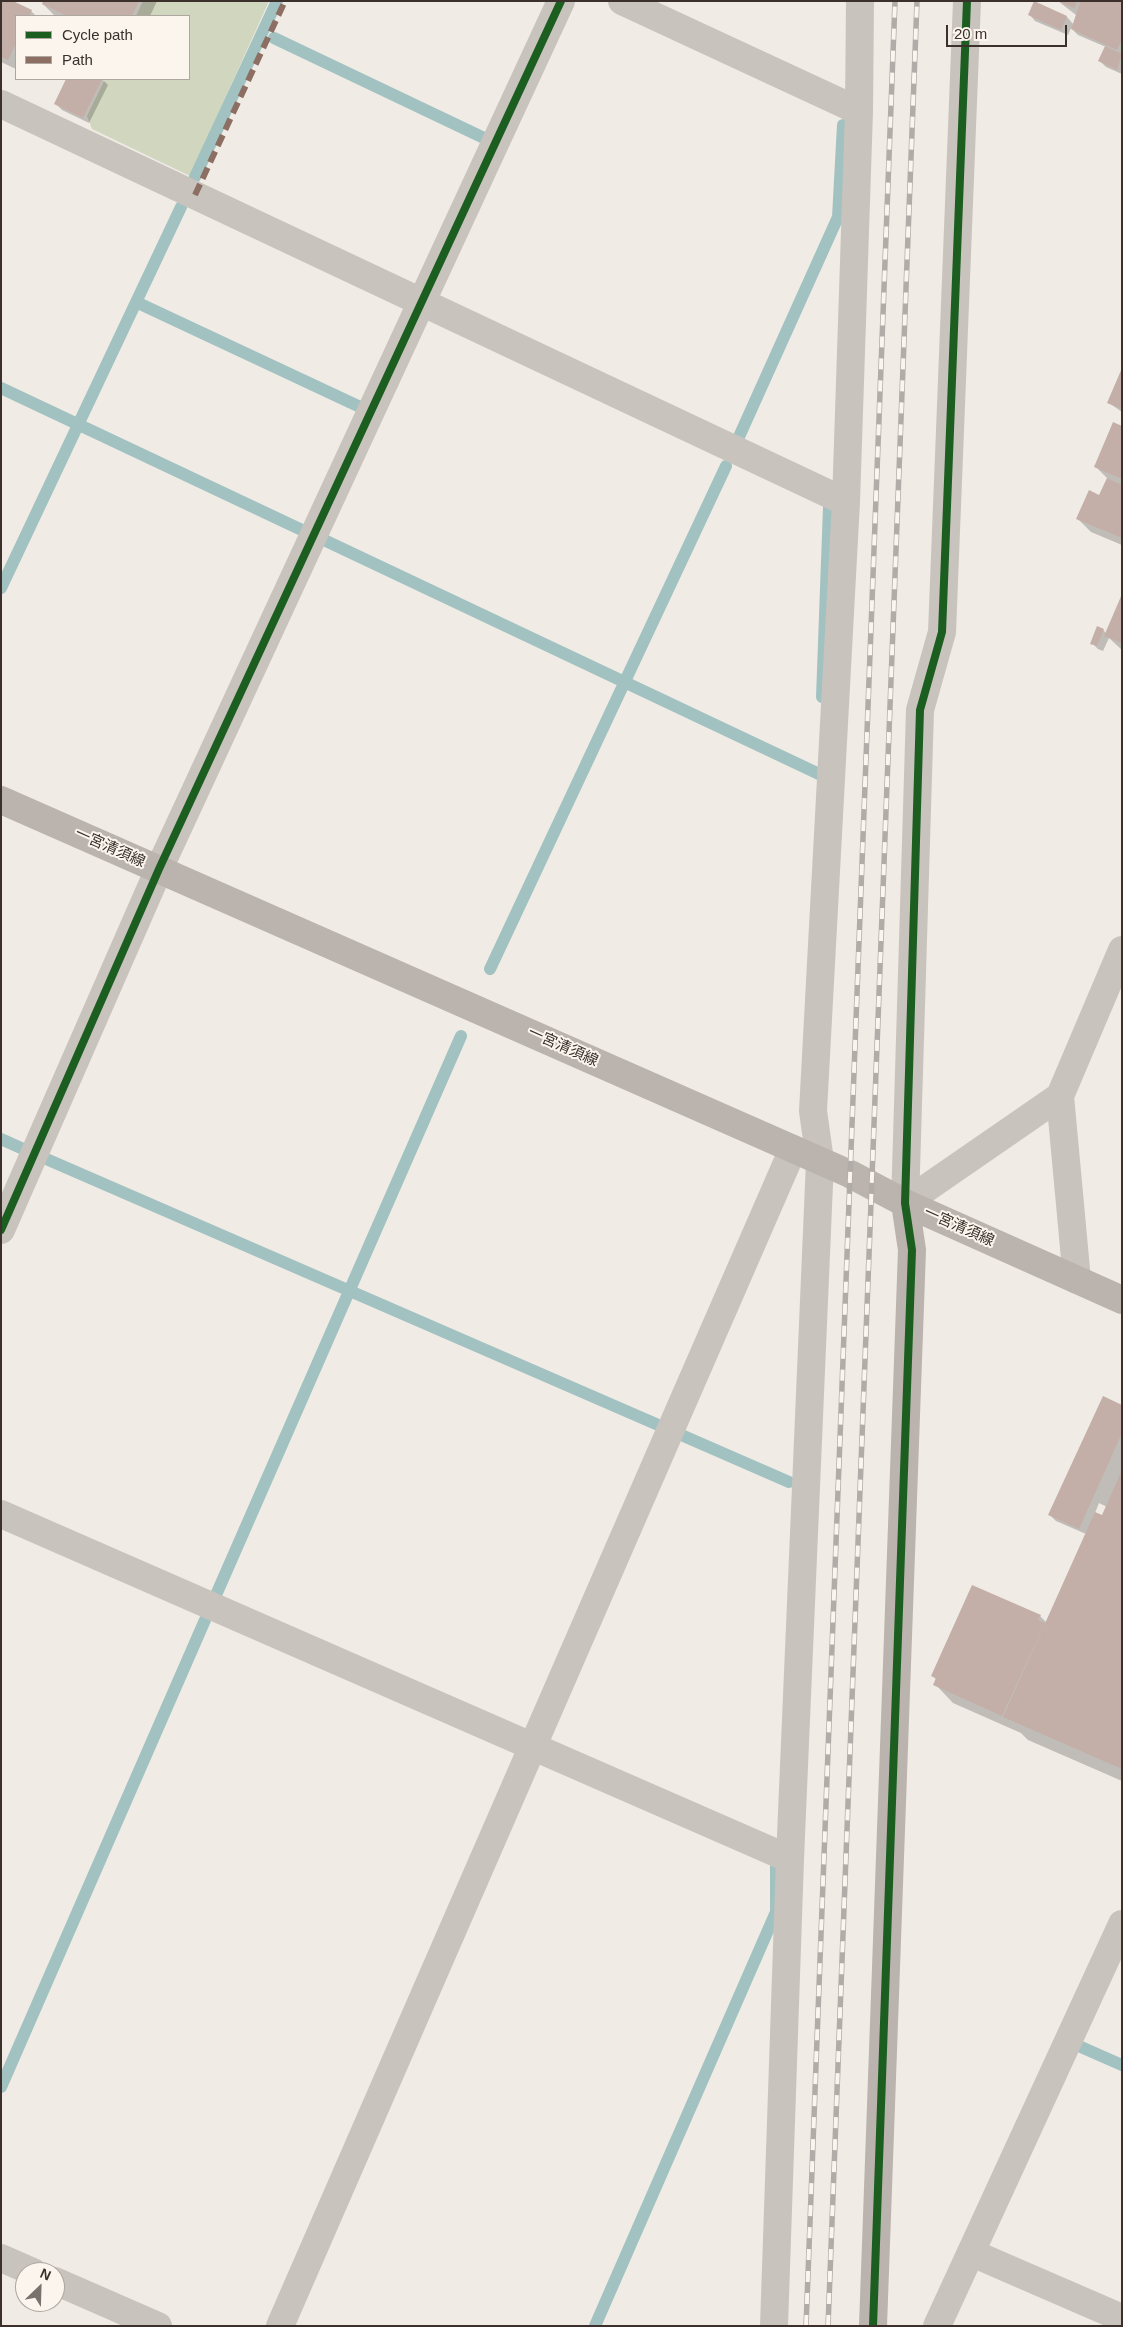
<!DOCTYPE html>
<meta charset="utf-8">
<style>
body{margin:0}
#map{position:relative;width:1123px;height:2327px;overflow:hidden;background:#f0ebe5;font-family:Arial,sans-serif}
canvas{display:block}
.frame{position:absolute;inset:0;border:2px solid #3b302b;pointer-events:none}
.legend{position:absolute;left:15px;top:15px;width:175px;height:65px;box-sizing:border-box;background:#fbf5ee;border:1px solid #aea6a0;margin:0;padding:6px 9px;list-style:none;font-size:15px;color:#3b302b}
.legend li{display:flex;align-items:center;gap:10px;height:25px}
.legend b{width:25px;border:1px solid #aea6a0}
.north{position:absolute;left:15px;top:2262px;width:50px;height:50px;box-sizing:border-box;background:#fbf5ee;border:1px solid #aea6a0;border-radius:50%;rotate:24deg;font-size:14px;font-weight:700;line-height:20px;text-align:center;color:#3b302b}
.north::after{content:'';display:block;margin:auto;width:18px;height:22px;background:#7a716c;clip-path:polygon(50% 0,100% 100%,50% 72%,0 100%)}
.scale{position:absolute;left:946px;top:25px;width:121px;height:22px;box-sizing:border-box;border:2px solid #3b302b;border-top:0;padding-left:6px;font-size:15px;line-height:18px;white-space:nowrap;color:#3b302b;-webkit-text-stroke:4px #fbf5ee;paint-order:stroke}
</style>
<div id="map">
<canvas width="1123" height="2327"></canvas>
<div class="frame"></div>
<ul class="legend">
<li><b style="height:6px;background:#1b5e20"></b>Cycle path</li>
<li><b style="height:6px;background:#8d6e63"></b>Path</li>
</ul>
<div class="north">N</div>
<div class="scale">20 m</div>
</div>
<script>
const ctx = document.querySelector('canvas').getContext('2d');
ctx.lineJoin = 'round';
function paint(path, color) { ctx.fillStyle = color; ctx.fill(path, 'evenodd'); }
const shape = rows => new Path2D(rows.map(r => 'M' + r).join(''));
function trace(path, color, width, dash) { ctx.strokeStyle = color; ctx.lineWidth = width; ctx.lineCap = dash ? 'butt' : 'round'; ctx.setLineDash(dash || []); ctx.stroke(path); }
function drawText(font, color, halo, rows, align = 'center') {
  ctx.font = font + ' Arial,"Noto Sans JP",sans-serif'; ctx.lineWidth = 4; ctx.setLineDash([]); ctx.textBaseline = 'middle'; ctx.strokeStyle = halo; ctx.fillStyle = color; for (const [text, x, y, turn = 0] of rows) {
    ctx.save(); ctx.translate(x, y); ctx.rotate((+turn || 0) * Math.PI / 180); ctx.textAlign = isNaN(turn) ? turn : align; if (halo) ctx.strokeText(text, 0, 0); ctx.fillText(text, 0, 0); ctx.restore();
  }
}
const green = shape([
 [143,1,269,1,190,176,92,129,87,116,105,79,189,79,189,16,136,16]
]);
const shadow = shape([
 [1,1,31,11,36,16,16,16,16,69,1,62],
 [44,1,157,1,150,16,55,16,43,4],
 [1058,1,1122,1,1122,74,1106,67,1100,61,1106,47,1078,35,1071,28,1068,35,1035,21,1029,14,1035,3,1067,17,1074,25,1076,15],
 [68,79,102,79,108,85,89,123,62,110,56,104],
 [1122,371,1122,412,1109,403],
 [1122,428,1122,545,1091,532,1078,519,1100,497,1108,479,1096,467],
 [1122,597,1122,650,1109,638,1103,651,1098,649,1092,643,1103,630,1106,633],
 [1122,1406,1122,1781,1028,1740,1021,1733,953,1703,935,1684,937,1680,932,1676,1040,1616,1047,1623,1086,1534,1056,1521,1050,1515],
 [1099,1503,1107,1507,1108,1519,1095,1513]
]);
const stream = shape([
 [274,38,484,138],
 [195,177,277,1],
 [136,302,358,406],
 [1,388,304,531],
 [738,439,838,217,843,125],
 [324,540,819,774],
 [1,588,181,207],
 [822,697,829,507],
 [490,969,726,466],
 [1,1139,21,1148],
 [44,1158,656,1424],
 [679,1434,789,1482],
 [216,1595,461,1036],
 [1081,2047,1122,2065],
 [1,2087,205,1620],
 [595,2326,776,1912,776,1865]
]);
const building = shape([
 [1,1,13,1,32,10,29,16,16,16,16,43,8,60,1,57],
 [43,1,139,1,132,16,67,16,42,4],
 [1034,1,1067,16,1061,30,1028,15],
 [1058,1,1077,1,1074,8],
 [1081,1,1122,1,1122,39,1117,50,1071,29],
 [1105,46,1122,54,1117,70,1098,61],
 [66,79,102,79,83,118,54,104],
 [1122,368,1122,409,1107,403],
 [1113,422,1122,426,1122,479,1094,467],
 [1107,478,1122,485,1122,538,1076,519,1089,490,1099,495],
 [1122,594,1122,643,1104,636],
 [1097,626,1104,629,1097,646,1090,644],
 [1103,1396,1122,1405,1122,1433,1079,1529,1048,1515],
 [1122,1470,1122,1769,1003,1717,1095,1512,1102,1515],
 [972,1585,1041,1615,1038,1620,1045,1623,1002,1716,933,1685,936,1678,931,1676]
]);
const street = shape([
 [622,1,859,111],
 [1,104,846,502],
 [905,1203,920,710,942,632,967,1],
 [905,1203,1060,1096],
 [1,1230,159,869,561,1],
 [1077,1280,1060,1096,1122,950],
 [1,1514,790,1859],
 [972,2253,1122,2318],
 [1,2258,33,2272],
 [55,2281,158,2326],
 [280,2326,793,1149],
 [774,2326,790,1859,820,1161,813,1111,846,502,859,111,860,1],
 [937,2326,1122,1924]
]);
const secondary = shape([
 [1,800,850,1174,905,1203,1122,1300],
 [873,2326,912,1250,905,1203]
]);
const rail = shape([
 [806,2326,895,1],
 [828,2326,917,1]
]);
const quiet = shape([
 [195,195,285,1]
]);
const cycleway = shape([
 [1,1230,159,869,561,1],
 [873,2326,912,1250,905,1203,920,710,942,632,967,1]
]);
const streetNames = [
 ["一宮清須線",110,848,24],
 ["一宮清須線",563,1047,24],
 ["一宮清須線",959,1227,24]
];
paint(green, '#d1d6bf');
paint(shadow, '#0003');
trace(stream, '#a1c2c1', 12);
paint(building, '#c3afa7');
trace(street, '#c9c3be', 28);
trace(secondary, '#bab3ae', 28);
trace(rail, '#b1aca8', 5.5);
trace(rail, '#fbf5ee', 4, [11]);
trace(quiet, '#8d6e63', 6, [12, 6]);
trace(cycleway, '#1b5e20', 8);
drawText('15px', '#3b302b', '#fbf5ee', streetNames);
</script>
